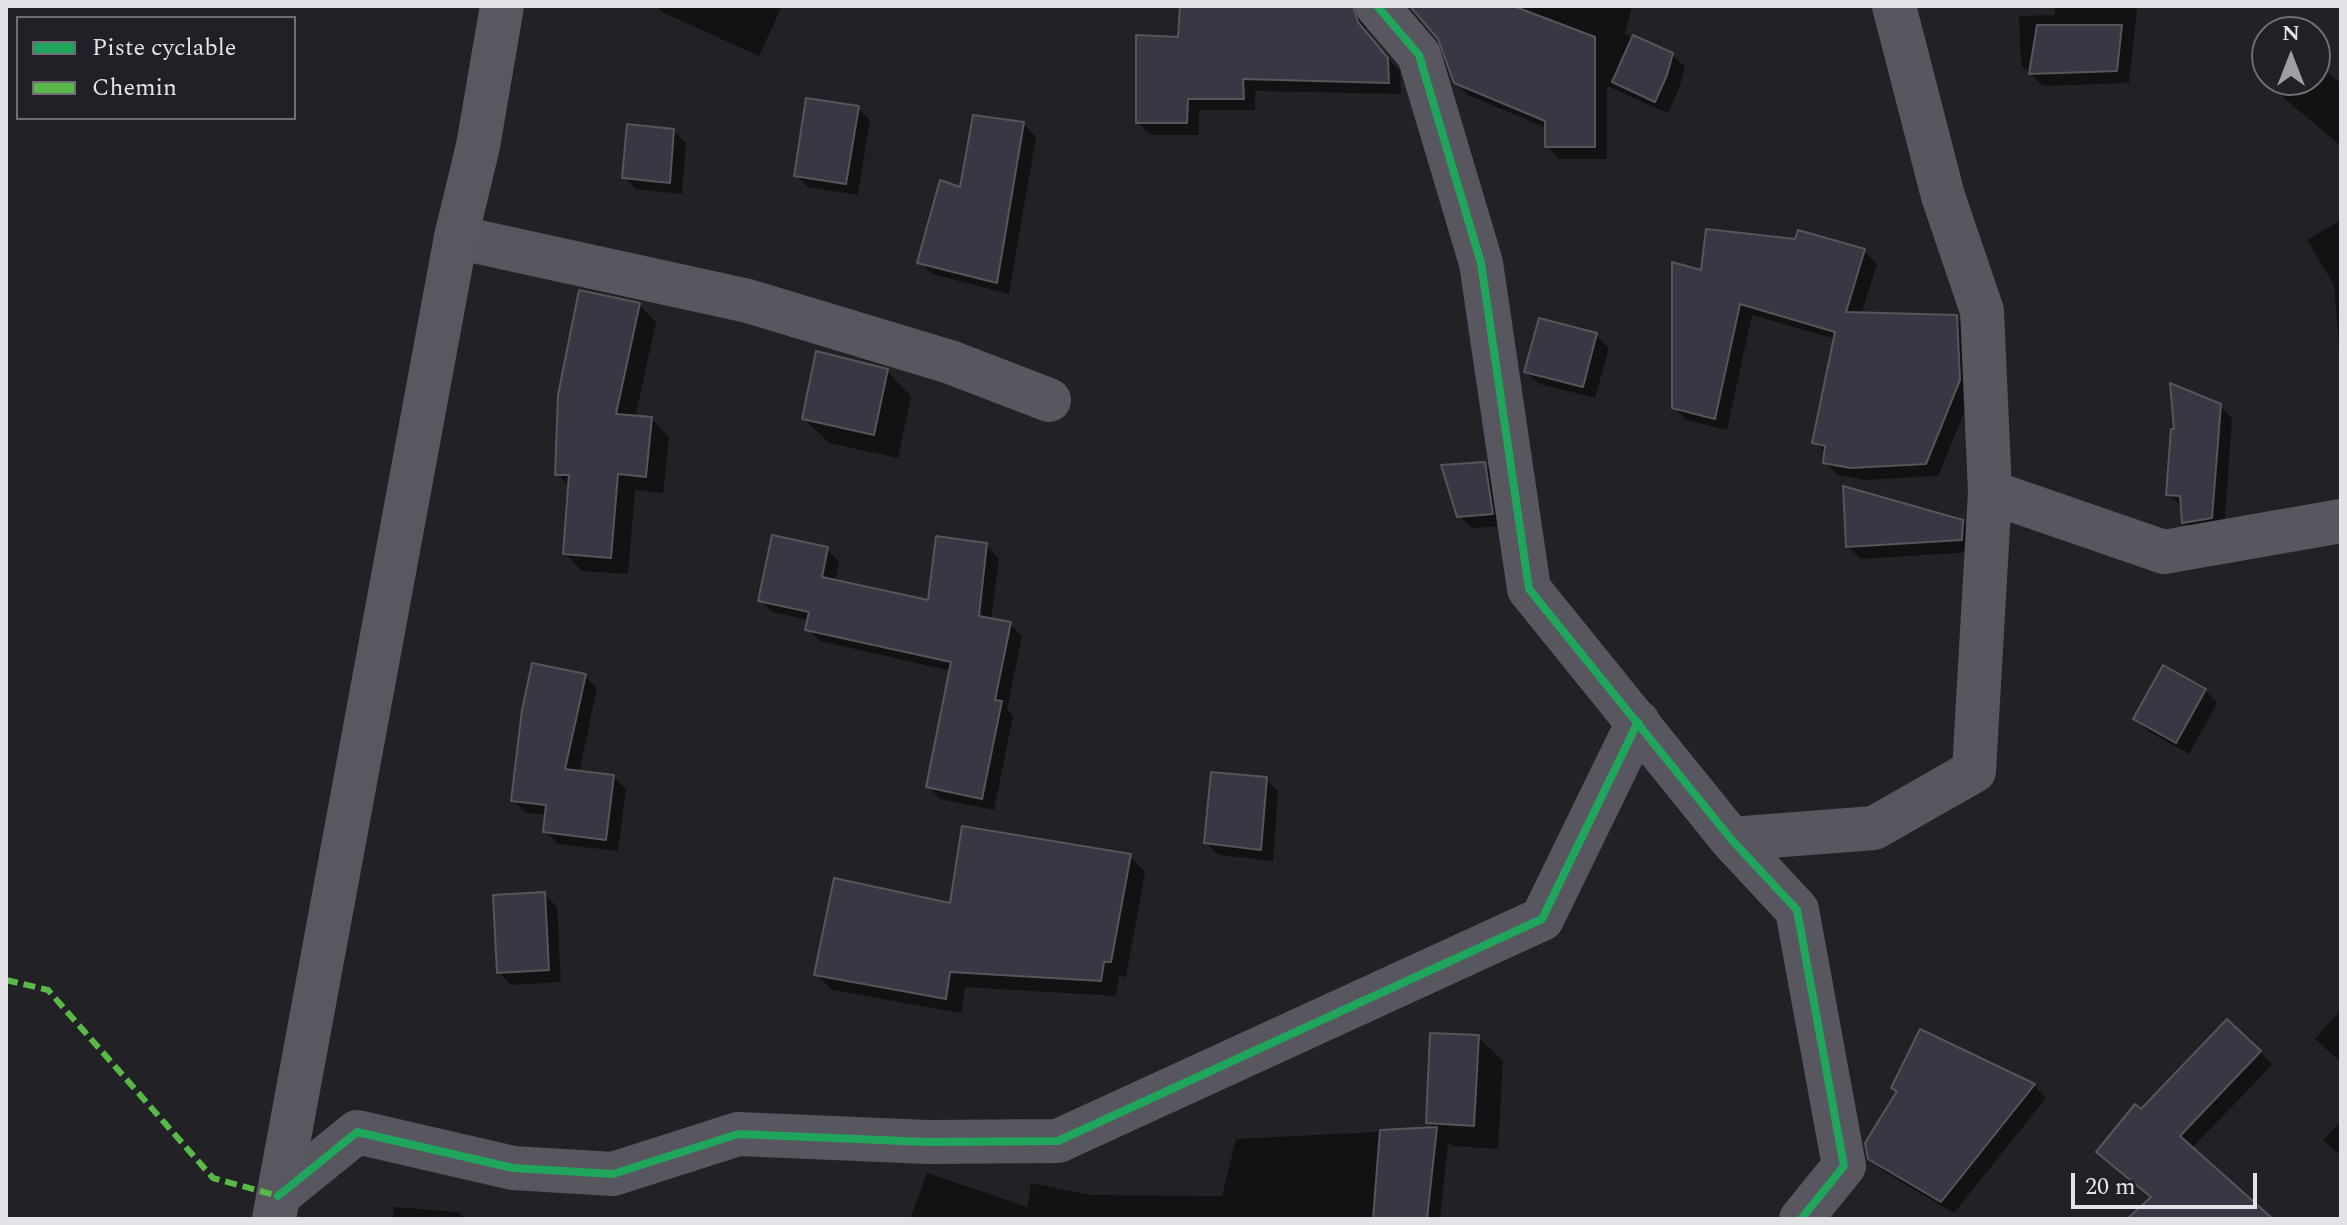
<!DOCTYPE html>
<style>
body{margin:0}
#map{position:relative;width:2347px;height:1225px;overflow:hidden;background:#222125;font-family:Spectral,serif}
canvas{display:block}
.frame{position:absolute;inset:0;border:8px solid #e3e2e6;pointer-events:none}
.legend{position:absolute;left:16px;top:16px;width:280px;height:104px;box-sizing:border-box;background:#212026;border:2px solid #6f6e73;margin:0;padding:10px 14px;list-style:none;font-size:24px;color:#e3e2e6}
.legend li{display:flex;align-items:center;gap:16px;height:40px}
.legend b{width:40px;border:2px solid #6f6e73}
.north{position:absolute;left:2251px;top:16px;width:80px;height:80px;box-sizing:border-box;background:#212026;border:2px solid #6f6e73;border-radius:50%;rotate:0deg;font-size:22px;font-weight:700;line-height:32px;text-align:center;color:#e3e2e6}
.north::after{content:'';display:block;margin:auto;width:28px;height:36px;background:#9f9ea2;clip-path:polygon(50% 0,100% 100%,50% 72%,0 100%)}
.scale{position:absolute;left:2071px;top:1173px;width:186px;height:36px;box-sizing:border-box;border:4px solid #e3e2e6;border-top:0;padding-left:10px;font-size:24px;line-height:28px;white-space:nowrap;color:#e3e2e6;-webkit-text-stroke:6px #212026;paint-order:stroke}
</style>
<div id="map">
<canvas width="2347" height="1225"></canvas>
<div class="frame"></div>
<ul class="legend">
<li><b style="height:10px;background:#20a55d"></b>Piste cyclable</li>
<li><b style="height:10px;background:#58b947"></b>Chemin</li>
</ul>
<div class="north">N</div>
<div class="scale">20 m</div>
</div>
<script>
const ctx = document.querySelector('canvas').getContext('2d');
ctx.lineJoin = 'round';
function paint(path, color) { ctx.fillStyle = color; ctx.fill(path, 'evenodd'); }
const shape = rows => new Path2D(rows.map(r => 'M' + r).join(''));
function trace(path, color, width, dash) { ctx.strokeStyle = color; ctx.lineWidth = width; ctx.lineCap = dash ? 'butt' : 'round'; ctx.setLineDash(dash || []); ctx.stroke(path); }
const shadow = shape([
 [656,6,782,6,759,56,664,13],
 [1182,6,1352,10,1364,23,1370,37,1400,72,1401,94,1255,91,1255,110,1199,110,1199,135,1150,135,1138,123,1180,39],
 [1412,6,1632,6,1625,34,1672,55,1685,67,1679,88,1668,113,1607,86,1607,159,1559,159,1547,146,1547,128,1468,95,1455,82,1440,38],
 [2055,6,2134,6,2137,9,2129,83,2043,86,2021,65,2019,16,2055,15],
 [2253,72,2267,72,2267,80,2315,80,2315,74,2329,74,2341,84,2341,146],
 [858,108,870,120,858,195,808,187,796,175],
 [1024,124,1036,137,1009,294,932,274,920,262,962,190],
 [673,130,686,143,682,194,636,189,624,177],
 [2341,220,2341,372,2334,285,2307,240],
 [1864,251,1877,264,1861,315,1956,317,1969,330,1972,393,1938,476,1865,480,1838,475,1825,462,1826,453,1814,442,1836,339,1752,315,1727,430,1686,420,1674,407,1703,272],
 [639,305,656,322,635,418,652,419,669,437,663,493,635,490,628,574,582,571,565,554,570,487,557,474],
 [1596,335,1609,348,1595,398,1539,384,1526,372],
 [887,371,911,396,898,458,829,443,804,419],
 [2220,406,2232,418,2224,530,2196,535,2184,523,2183,507,2168,494],
 [1484,464,1497,477,1504,526,1472,528,1459,516],
 [1962,522,1975,535,1974,552,1860,559,1848,546],
 [986,545,999,558,991,620,1010,624,1022,636,1007,709,1013,716,994,810,940,799,928,786,951,671,820,641,807,629,809,620,772,612,760,600,827,549,839,562,835,582,930,603],
 [585,676,597,688,579,773,613,777,626,789,618,851,558,844,545,831,547,815,526,813,513,800],
 [2205,690,2217,703,2189,754,2148,731,2136,719],
 [1266,779,1278,791,1273,861,1219,855,1206,843],
 [1130,856,1145,872,1126,977,1119,976,1116,996,965,987,961,1013,832,990,816,974,952,905],
 [545,894,557,907,561,982,511,985,499,972],
 [2341,1009,2341,1062,2315,1039],
 [1921,1031,2034,1086,2046,1098,1954,1213,1883,1171,1870,1158,1898,1092,1893,1088],
 [1478,1037,1503,1061,1498,1149,1453,1146,1448,1142,1440,1219,910,1219,927,1173,1027,1207,1031,1183,1090,1195,1222,1196,1236,1139,1435,1129,1428,1122],
 [2260,1052,2272,1065,2191,1149,2270,1219,2130,1219,2152,1198,2099,1152,2141,1112],
 [2341,1121,2341,1156,2323,1140],
 [394,1207,458,1212,465,1219,393,1219]
]);
const building = shape([
 [1180,6,1353,6,1358,22,1388,58,1389,83,1243,79,1244,99,1188,99,1187,123,1136,123,1136,35,1178,37,1180,6],
 [1410,6,1513,6,1595,37,1595,147,1545,147,1545,121,1454,83,1438,39,1410,6],
 [2037,25,2122,25,2117,71,2029,74,2037,25],
 [1633,35,1673,53,1667,75,1655,102,1612,82,1633,35],
 [806,98,859,106,846,184,794,176,806,98],
 [973,115,1024,122,997,283,917,263,940,180,960,187,973,115],
 [627,124,674,129,670,183,622,178,627,124],
 [1706,229,1795,239,1798,230,1865,249,1846,312,1957,315,1960,380,1926,464,1851,468,1823,463,1825,446,1812,443,1835,332,1740,304,1715,419,1672,408,1672,262,1701,270,1706,229],
 [579,290,640,303,616,414,652,417,646,477,618,474,611,558,563,554,569,475,555,475,558,395,579,290],
 [1539,318,1597,333,1583,387,1524,372,1539,318],
 [816,351,888,369,874,435,802,419,816,351],
 [2170,383,2221,404,2212,518,2182,523,2180,496,2166,495,2171,429,2174,429,2170,383],
 [1485,462,1493,514,1457,517,1441,465,1485,462],
 [1843,486,1963,520,1962,540,1846,547,1843,486],
 [772,535,828,547,822,577,928,600,936,536,987,543,979,616,1011,622,995,700,1002,701,982,799,926,787,951,662,805,630,809,612,758,601,772,535],
 [532,663,586,674,565,769,614,775,606,840,543,832,546,805,511,801,522,710,532,663],
 [2163,665,2206,689,2176,743,2133,719,2163,665],
 [1211,772,1267,777,1261,850,1204,843,1211,772],
 [962,826,1131,854,1111,962,1104,962,1101,981,950,972,946,999,814,975,834,878,950,903,962,826],
 [545,892,549,970,497,973,493,895,545,892],
 [2227,1019,2261,1051,2180,1136,2273,1219,2127,1219,2151,1197,2096,1152,2135,1104,2141,1109,2227,1019],
 [1920,1029,2035,1084,1941,1202,1868,1159,1865,1143,1897,1091,1891,1088,1920,1029],
 [1430,1033,1479,1035,1474,1126,1426,1123,1430,1033],
 [1437,1127,1427,1219,1373,1219,1380,1130,1437,1127]
]);
const street = shape([
 [1377,6,1419,55,1481,263,1529,589,1731,839,1797,910,1844,1166,1801,1219],
 [456,237,748,301,950,362,1049,400],
 [1990,492,2164,552,2341,521],
 [1731,839,1874,828,1974,771,1990,492,1982,311,1943,196,1894,6],
 [278,1196,357,1132,513,1168,613,1174,738,1134,928,1142,1058,1141,1542,919,1638,722]
]);
const secondary = shape([
 [274,1219,456,237,478,146,502,6]
]);
const quiet = shape([
 [6,980,48,990,213,1178,278,1196]
]);
const cycleway = shape([
 [1377,6,1419,55,1481,263,1529,589,1731,839,1797,910,1844,1166,1801,1219],
 [278,1196,357,1132,513,1168,613,1174,738,1134,928,1142,1058,1141,1542,919,1638,722]
]);
paint(shadow, '#0007');
paint(building, '#3a3643');
trace(building, '#565558', 2);
trace(street, '#58565e', 44);
trace(secondary, '#595861', 44);
trace(quiet, '#58b947', 6, [12, 6]);
trace(cycleway, '#20a55d', 8);
</script>
